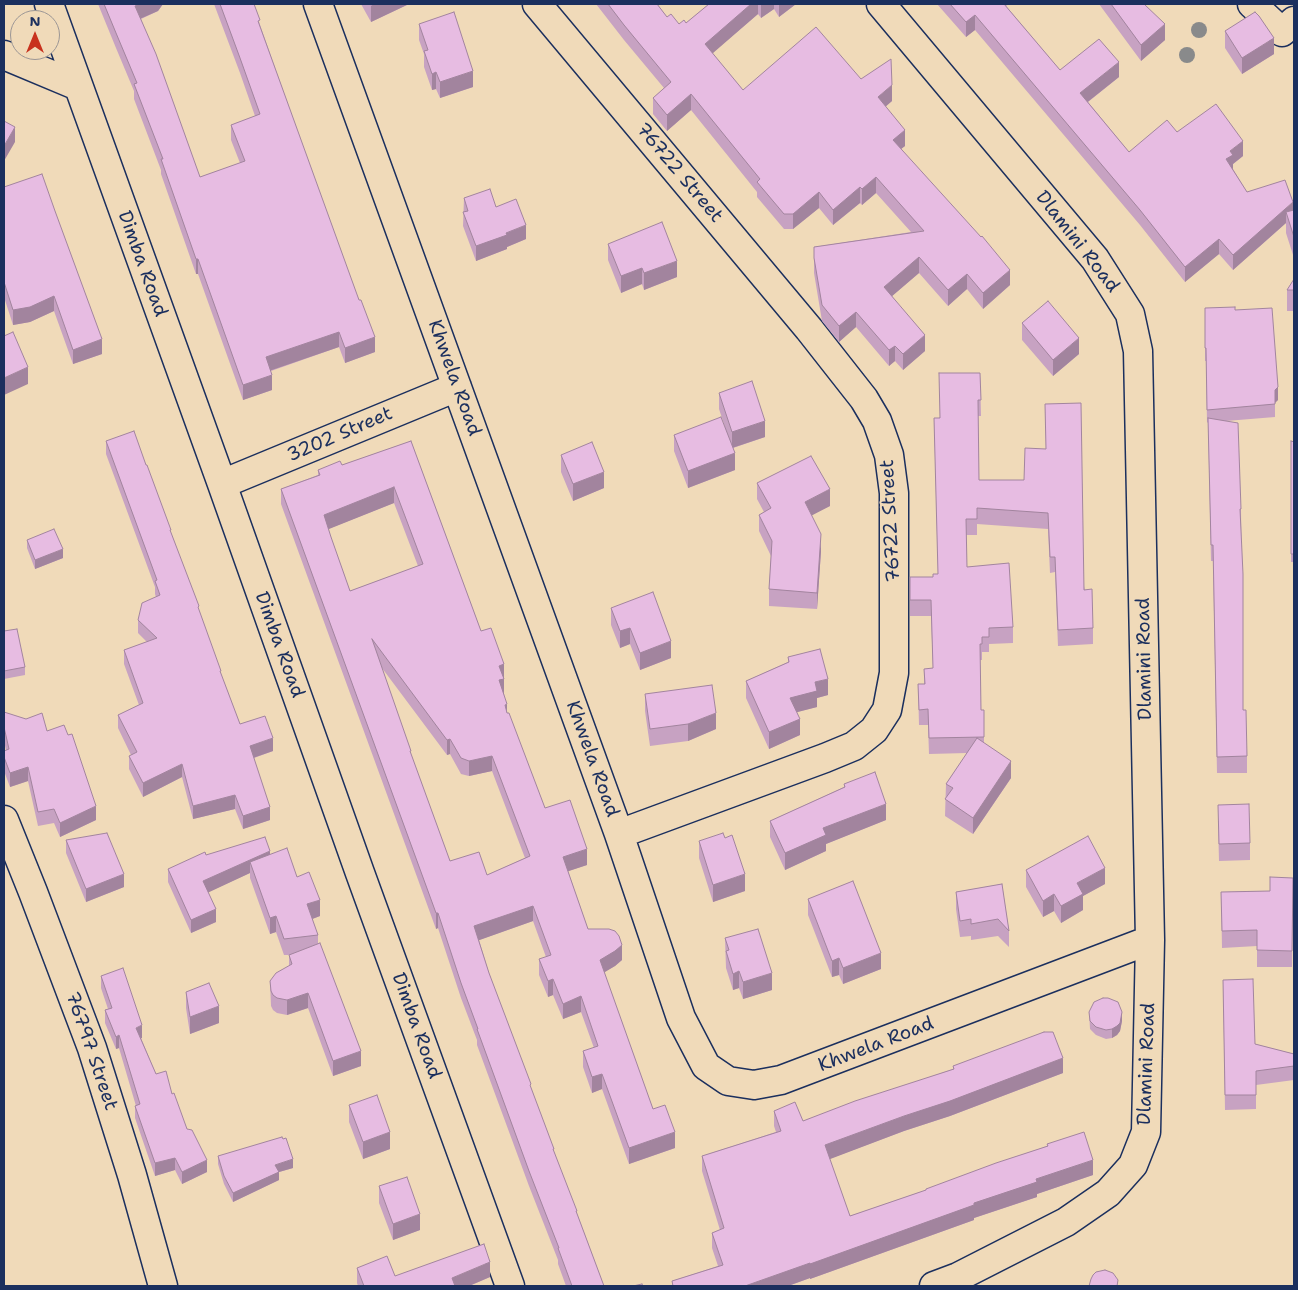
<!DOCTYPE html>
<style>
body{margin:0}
#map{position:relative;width:1298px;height:1290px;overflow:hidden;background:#f0dab9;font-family:"Shantell Sans",sans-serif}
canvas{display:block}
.frame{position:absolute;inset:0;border:5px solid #1b2f5e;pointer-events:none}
.north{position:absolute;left:10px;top:10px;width:50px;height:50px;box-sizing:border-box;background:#f0dab9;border:1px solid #9b9695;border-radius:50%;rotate:0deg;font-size:14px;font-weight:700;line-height:20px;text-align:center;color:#1b2f5e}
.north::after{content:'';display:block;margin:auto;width:18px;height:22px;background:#c8321e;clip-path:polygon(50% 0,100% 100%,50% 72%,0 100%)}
</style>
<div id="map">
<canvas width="1298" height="1290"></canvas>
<div class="frame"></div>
<div class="north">N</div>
</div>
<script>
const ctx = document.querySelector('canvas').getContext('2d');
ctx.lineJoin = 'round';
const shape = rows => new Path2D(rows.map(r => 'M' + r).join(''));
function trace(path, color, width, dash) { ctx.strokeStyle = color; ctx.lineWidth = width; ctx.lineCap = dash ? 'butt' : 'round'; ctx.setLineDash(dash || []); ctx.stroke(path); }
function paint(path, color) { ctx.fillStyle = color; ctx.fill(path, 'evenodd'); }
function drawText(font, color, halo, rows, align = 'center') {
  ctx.font = font + ' "Shantell Sans",sans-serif'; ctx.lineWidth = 4; ctx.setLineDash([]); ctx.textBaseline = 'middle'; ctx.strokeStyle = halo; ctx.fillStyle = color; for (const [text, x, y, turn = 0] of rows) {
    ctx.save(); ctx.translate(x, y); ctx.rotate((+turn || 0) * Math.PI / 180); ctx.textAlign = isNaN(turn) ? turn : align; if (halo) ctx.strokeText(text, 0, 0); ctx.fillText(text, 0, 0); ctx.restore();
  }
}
const minor = shape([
 [49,4,222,484,360,873,510,1286],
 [318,4,619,834,681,1018,706,1066,728,1081,754,1085,781,1080,1150,940],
 [537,4,809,329,864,399,877,421,889,455,894,493,894,673,887,710,874,730,854,746,825,758,619,834],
 [881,4,1095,259,1130,314,1138,351,1150,940,1146,1132,1133,1165,1108,1193,1066,1222,958,1277,934,1286],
 [1252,4,1282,32,1294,21],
 [4,55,78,86],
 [222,484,457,387],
 [4,820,33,892,92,1048,132,1175,163,1286]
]);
const trees = [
 [1199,30],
 [1187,55]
];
const wall = shape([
 [98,4,163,4,158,11,141,19,200,177,240,163,231,140,231,125,255,116,240,73,214,4,254,4,260,25,375,352,345,363,339,347,271,371,272,390,243,400,198,274,196,274,161,174,161,170,134,99,134,91,116,48],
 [361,4,409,4,371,22],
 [596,4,657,4,667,17,679,24,686,23,709,4,796,4,779,17,774,9,761,18,758,14,712,53,743,90,861,79,892,101,885,107,905,146,901,149,1010,285,983,309,967,289,948,306,919,273,892,296,925,351,903,370,895,361,889,366,856,327,839,342,822,321,814,273,814,247,911,232,876,193,862,205,860,203,833,225,819,208,793,229,784,229,757,197,757,192,691,110,667,131,653,114,653,98,664,88,624,40],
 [937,4,1009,4,1006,6,1060,70,1119,77,1088,102,1129,152,1177,132,1243,156,1233,164,1233,169,1247,192,1293,210,1294,210,1294,258,1286,233,1286,223,1233,270,1219,254,1185,282,1140,225,975,30,966,37],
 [1099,4,1144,4,1165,40,1141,61],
 [419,24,473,87,440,98,436,89,432,90,424,67,424,54,419,40],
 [1225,31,1274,54,1242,74,1225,48],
 [4,187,102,354,73,364,54,311,30,322,13,325,4,297],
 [464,198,496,207,526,239,507,247,507,249,476,261,463,226],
 [608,244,677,277,644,290,642,284,621,293,608,260],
 [1294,279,1294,311,1287,311,1287,290],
 [1205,308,1235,310,1278,400,1275,402,1275,417,1226,421,1241,509,1243,710,1247,756,1247,773,1217,773,1213,561,1211,561,1208,422,1207,423,1206,361,1205,361],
 [1022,323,1079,354,1053,376,1022,340],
 [980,373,981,416,978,416,979,480,1024,480,1046,449,1045,404,1093,628,1093,644,1058,646,1055,572,1050,573,1048,529,977,524,977,535,966,535,967,567,1013,627,1013,643,989,644,989,652,982,652,982,660,980,660,981,710,984,710,984,743,1011,778,973,834,945,816,946,784,967,753,929,754,928,725,919,725,918,684,924,684,924,669,933,668,931,616,910,616,910,577,933,577,938,574,934,418,939,418],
 [719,393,765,437,733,448,735,470,688,488,674,451,674,435,725,427,719,409],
 [106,441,171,533,199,611,221,674,240,724,273,751,254,758,270,820,243,829,235,809,193,819,182,777,143,797,129,769,129,756,131,755,118,728,118,715,139,705,124,664,124,650,147,642,138,633,138,620,156,597,155,594,155,587,106,454],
 [411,441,481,631,504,664,504,694,507,713,545,808,587,865,568,871,588,929,622,960,615,966,604,972,653,1109,675,1148,629,1164,602,1089,592,1093,583,1067,583,1051,594,1048,581,1012,563,1019,553,995,548,997,539,975,539,959,546,957,533,921,479,940,489,973,554,1152,604,1286,566,1286,558,1264,558,1260,529,1186,477,1045,477,1040,461,998,438,928,436,929,281,504,281,489,318,475,318,470,342,465],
 [394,503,418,566,350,591,328,529],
 [382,668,447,755,450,754,461,774,469,776,492,771,525,858,487,875,450,861,411,755],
 [1291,441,1294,442,1294,562,1291,562],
 [561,455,604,488,573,501,561,472],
 [757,483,830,506,811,515,821,551,817,609,769,606,769,589,771,556,759,531,759,515,764,512,757,499],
 [27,540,63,558,35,569,27,548],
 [611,608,671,658,640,670,630,644,620,648,611,625],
 [4,631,25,667,25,675,4,679],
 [788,657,828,695,817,698,817,707,797,712,800,735,769,749,746,698,746,681,788,662],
 [645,694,716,729,688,741,650,746,645,711],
 [4,712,47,731,96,820,60,837,54,823,38,826,28,781,10,787,4,771,4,751,6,750,4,741],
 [844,784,886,820,826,844,826,851,785,870,770,837,770,821,844,787],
 [1218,821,1250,843,1250,860,1219,861],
 [66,840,124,887,86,902,66,853],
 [699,841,745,891,713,902,699,858],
 [270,854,297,877,320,916,312,919,318,935,318,944,361,1066,333,1076,308,1008,287,1015,277,1013,273,1010,271,1006,270,981,289,966,289,955,284,955,276,932,270,934,250,878,250,873,208,892,216,922,191,933,168,882,168,869,206,855],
 [1026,870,1105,884,1083,896,1083,910,1061,923,1054,911,1043,917,1026,887],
 [1293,878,1292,967,1257,967,1257,946,1222,948,1221,892,1270,891],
 [1002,884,1009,931,1009,947,998,936,971,940,971,936,960,937,956,909,956,892],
 [808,899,881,969,843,984,839,975,832,977,808,915],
 [725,938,772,990,743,999,739,988,733,990,726,968],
 [101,976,142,1038,141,1038,156,1074,172,1094,187,1129,207,1172,182,1184,175,1170,155,1176,135,1118,135,1106,136,1106,119,1048,116,1049,105,1023,105,1010,108,1009,101,988],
 [1223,980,1255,1044,1294,1054,1294,1080,1256,1085,1256,1109,1225,1110],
 [186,992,219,1023,190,1034,186,1008],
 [1089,1012,1122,1021,1120,1031,1117,1035,1112,1038,1106,1039,1096,1035,1090,1029],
 [953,1066,1063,1073,950,1116,904,1131,829,1159,850,1216,926,1190,1047,1146,1047,1144,1093,1175,1037,1194,1037,1197,974,1218,974,1220,810,1279,810,1278,788,1286,672,1286,672,1281,718,1266,712,1248,712,1233,720,1230,702,1171,702,1156,776,1132,774,1126,774,1111,803,1121,953,1069],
 [349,1105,390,1149,363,1159,349,1122],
 [218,1156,293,1168,279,1172,279,1180,233,1202,224,1184,218,1164],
 [379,1186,420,1230,393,1240,379,1203],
 [357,1268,395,1276,490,1277,469,1286,358,1286,357,1283]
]);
const shadedWall = shape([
 [140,4,163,4,158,11,135,21,135,6],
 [374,4,409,4,371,22,371,6],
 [751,4,758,4,758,14,705,60,705,44],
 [761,4,774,4,774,9,761,18],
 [779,4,796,4,779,17],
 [975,15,975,30,966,37,966,22],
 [1165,24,1165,40,1141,61,1141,45],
 [1274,38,1274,54,1242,74,1242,58],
 [1119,62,1119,77,1080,108,1080,93],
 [473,71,473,87,440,98,440,82],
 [436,72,436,89,432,90,432,74],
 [892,85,892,101,878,113,878,97],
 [691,94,691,110,667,131,667,115],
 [15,127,15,142,4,161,4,146],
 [905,130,905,146,893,155,893,140],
 [1243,141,1243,156,1233,164,1233,170,1226,159,1230,151],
 [876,177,876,193,862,205,862,189],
 [860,187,860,203,833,225,833,210],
 [819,192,819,208,793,229,793,214],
 [1293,202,1293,217,1286,212,1286,223,1233,270,1233,255],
 [526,225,526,239,507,247,507,249,476,261,476,246],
 [1219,239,1219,254,1185,282,1185,267],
 [919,257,919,273,884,303,884,287],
 [196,259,198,259,198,274,196,274],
 [677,261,677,277,644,290,644,273],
 [642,268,642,284,621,293,621,276],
 [1010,270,1010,285,983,309,983,293],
 [967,274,967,289,948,306,948,290],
 [54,296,54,311,30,322,13,325,13,310],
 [856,312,856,327,839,342,839,326],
 [339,332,339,347,266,372,266,357],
 [925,335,925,351,903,370,903,354],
 [375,337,375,352,345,363,345,348],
 [1079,338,1079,354,1053,376,1053,360],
 [102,339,102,354,73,364,73,350],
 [895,346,895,361,889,366,889,350],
 [28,367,28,384,4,395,4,378],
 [272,375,272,390,243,400,243,385],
 [1278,387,1278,400,1275,403,1275,390],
 [765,421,765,437,732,448,732,432],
 [735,453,735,470,688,488,688,471],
 [604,472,604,488,573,501,573,484],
 [394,487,394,503,324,531,324,515],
 [830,489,830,506,805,519,805,502],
 [821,534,821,551,817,609,817,593],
 [63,549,63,558,35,569,35,560],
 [630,628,630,644,620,648,620,631],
 [671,641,671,658,640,670,640,653],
 [504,664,504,694,499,696,499,666],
 [828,679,828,695,817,698,817,707,790,714,790,698,815,682],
 [507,704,507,719,505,705],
 [716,713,716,729,688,741,688,724],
 [800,719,800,735,769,749,769,732],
 [273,738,273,751,250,759,250,746],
 [450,739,450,754,447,755,447,740],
 [492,756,492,771,469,776,469,761],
 [1011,761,1011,778,973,834,973,818],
 [182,764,182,777,143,797,143,783],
 [28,767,28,781,10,787,10,773],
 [235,795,235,809,193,819,193,806],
 [886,804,886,820,826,844,826,851,785,870,785,853,823,828],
 [96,806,96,820,60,837,60,823],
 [270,807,270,820,243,829,243,816],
 [587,849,587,865,563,873,563,857],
 [270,851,270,864,250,862,250,873,203,895,203,881],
 [1105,868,1105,884,1083,896,1083,910,1061,923,1061,906,1077,883],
 [124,874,124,887,86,902,86,889],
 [745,874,745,891,713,902,713,885],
 [1054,894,1054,911,1043,917,1043,901],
 [320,900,320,916,307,921,307,904],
 [533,906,533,921,474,942,474,926],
 [216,909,216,922,191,933,191,920],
 [436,913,438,913,438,928,436,929],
 [276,916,276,932,270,934,270,918],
 [622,945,622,960,615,966,600,975,600,960],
 [881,953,881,969,843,984,843,968],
 [839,958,839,975,832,977,832,961],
 [739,971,739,988,733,990,733,974],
 [772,973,772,990,743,999,743,982],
 [553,979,553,995,548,997,548,981],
 [308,993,308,1008,287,1015,287,1000],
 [581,996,581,1012,563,1019,563,1004],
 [219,1006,219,1023,190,1034,190,1017],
 [1122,1012,1122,1021,1120,1031,1117,1035,1112,1038,1112,1029],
 [142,1025,142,1038,136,1040,136,1028],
 [119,1035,119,1048,116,1049,116,1037],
 [361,1051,361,1066,333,1076,333,1061],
 [1063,1058,1063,1073,950,1116,904,1131,825,1161,825,1145],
 [602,1074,602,1089,592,1093,592,1077],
 [390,1132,390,1149,363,1159,363,1142],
 [675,1132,675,1148,629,1164,629,1148],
 [175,1158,175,1170,155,1176,155,1163],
 [293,1159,293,1168,279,1172,279,1180,233,1202,233,1193,275,1165],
 [207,1160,207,1172,182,1184,182,1172],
 [1093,1160,1093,1175,1037,1194,1037,1197,974,1218,974,1220,810,1279,810,1264,1036,1179],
 [420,1214,420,1230,393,1240,393,1224],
 [490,1262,490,1277,469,1286,452,1286,452,1278],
 [810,1263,810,1278,788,1286,745,1286]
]);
const building = shape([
 [104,4,140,4,135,6,156,54,200,177,245,161,231,125,260,114,240,58,220,4,254,4,260,20,258,21,359,300,361,300,375,337,345,348,339,332,266,357,272,375,243,385,198,259,196,259,161,159,163,159,134,84,137,83,116,33,104,4],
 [608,4,657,4,667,17,671,14,679,24,684,20,686,23,709,4,751,4,705,44,743,90,816,27,861,79,891,59,892,85,878,97,905,130,893,140,981,237,982,236,1010,270,983,293,967,274,948,290,919,257,884,287,925,335,903,354,895,346,889,350,856,312,839,326,822,305,814,258,814,247,924,231,876,177,862,189,860,187,833,210,819,192,793,214,784,214,757,182,760,179,691,94,667,115,653,98,671,82,624,25,608,4],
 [950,4,1004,4,1060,70,1099,39,1119,62,1080,93,1129,152,1167,120,1177,132,1216,104,1243,141,1230,151,1233,155,1226,159,1247,192,1285,180,1293,202,1233,255,1219,239,1185,267,1140,210,975,15,966,22,950,4],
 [1111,4,1144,4,1165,24,1141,45,1111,4],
 [454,12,473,71,440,82,436,72,432,74,424,51,428,50,419,24,454,12],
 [1255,12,1259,16,1274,38,1242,58,1225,31,1255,12],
 [4,121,15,127,4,146,4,121],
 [42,174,55,211,102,339,73,350,54,296,30,307,13,310,4,282,4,187,42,174],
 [490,189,496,207,516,199,526,225,506,233,507,235,476,246,463,212,468,211,464,198,490,189],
 [1294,210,1294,237,1286,212,1294,210],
 [662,222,677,261,644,273,642,268,621,276,608,244,662,222],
 [1294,279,1294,290,1287,290,1294,279],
 [1048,301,1079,338,1053,360,1022,323,1048,301],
 [1235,307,1235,310,1272,308,1278,387,1275,390,1275,404,1207,410,1206,348,1205,348,1205,308,1235,307],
 [13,332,28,367,4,378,4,336,13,332],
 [939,373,980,373,981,400,978,400,979,480,1024,480,1025,448,1046,449,1045,404,1081,403,1084,590,1092,589,1093,628,1058,630,1055,557,1050,557,1048,513,977,508,977,519,966,519,967,567,1009,563,1013,627,989,628,989,637,982,637,982,644,980,644,981,710,984,710,984,737,929,738,928,709,919,710,918,684,925,684,924,669,933,668,931,600,910,600,910,577,933,577,933,574,938,574,934,418,940,418,939,373],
 [752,381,765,421,732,432,719,393,752,381],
 [721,417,735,453,688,471,674,435,721,417],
 [1208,418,1238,423,1241,509,1240,509,1243,574,1243,710,1246,710,1247,756,1217,757,1213,545,1211,545,1208,418],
 [134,431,146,465,147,465,171,530,170,530,199,606,198,607,221,671,220,671,240,724,265,716,273,738,250,746,270,807,243,816,235,795,193,806,182,764,143,783,129,756,137,752,118,715,143,703,124,650,157,638,138,620,142,603,160,595,155,581,157,580,106,441,134,431],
 [411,441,481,631,491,628,504,664,499,666,504,679,499,680,507,704,505,705,507,713,509,713,545,808,570,800,587,849,563,857,588,929,609,929,615,931,619,936,622,945,615,951,600,960,653,1109,665,1105,675,1132,629,1148,602,1074,592,1077,583,1051,598,1046,581,996,563,1004,553,979,548,981,539,959,551,955,533,906,474,926,489,973,531,1084,530,1085,554,1149,553,1149,577,1211,576,1211,604,1286,572,1286,558,1248,559,1248,529,1171,477,1029,478,1029,461,983,438,913,436,913,281,489,320,475,318,470,340,461,342,465,411,441],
 [394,487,423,564,350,591,331,537,324,515,394,487],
 [372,639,447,740,450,739,461,758,469,761,492,756,530,856,487,875,479,852,450,861,410,751,411,751,372,639],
 [1291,441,1294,442,1294,554,1291,554,1291,441],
 [592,442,604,472,573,484,561,455,592,442],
 [811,456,830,489,805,502,821,534,817,593,769,589,772,541,759,515,771,508,757,483,811,456],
 [54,529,63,549,35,560,27,540,54,529],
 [653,592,671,641,640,653,630,628,620,631,611,608,653,592],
 [17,629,25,667,4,671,4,631,17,629],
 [820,649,828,679,815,682,817,691,790,698,800,719,769,732,746,681,789,662,788,657,820,649],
 [712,685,716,713,688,724,650,729,645,694,712,685],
 [4,712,26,719,42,713,47,731,64,725,68,735,72,734,96,806,60,823,54,809,38,812,28,767,10,773,4,757,4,751,9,749,4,727,4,712],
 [977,738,1011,761,973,818,945,799,953,788,946,784,977,738],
 [875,772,886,804,823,828,826,835,785,853,770,821,845,787,844,784,875,772],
 [1249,804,1250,843,1219,844,1218,805,1249,804],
 [107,833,124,874,86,889,66,840,107,833],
 [723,833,725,838,732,835,745,874,713,885,699,841,723,833],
 [1088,836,1105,868,1077,883,1083,894,1061,906,1054,894,1043,901,1026,870,1088,836],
 [265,837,270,851,203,881,216,909,191,920,168,869,205,852,206,855,265,837],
 [287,848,297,877,309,872,320,900,307,904,318,935,284,939,276,916,270,918,250,862,287,848],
 [1270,877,1293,878,1292,951,1257,950,1257,930,1222,931,1221,892,1270,891,1270,877],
 [853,881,881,953,843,968,839,958,832,961,808,899,853,881],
 [1002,884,1009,931,998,919,971,924,971,919,960,921,956,892,1002,884],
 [758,929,772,973,743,982,739,971,733,974,726,951,729,950,725,938,758,929],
 [320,943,361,1051,333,1061,308,993,287,1000,277,998,273,995,271,991,270,981,276,973,292,964,289,955,320,943],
 [123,968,142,1025,136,1028,156,1074,166,1071,172,1094,174,1093,187,1129,192,1130,207,1160,182,1172,175,1158,155,1163,135,1106,140,1104,119,1035,116,1037,105,1010,112,1008,101,976,123,968],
 [1253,979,1255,1044,1294,1054,1294,1066,1256,1071,1256,1095,1225,1095,1223,980,1253,979],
 [209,983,219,1006,190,1017,186,992,209,983],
 [1103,998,1108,998,1118,1002,1122,1012,1120,1023,1117,1026,1112,1029,1106,1030,1096,1027,1090,1021,1089,1012,1094,1002,1103,998],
 [1044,1032,1053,1032,1063,1058,950,1101,904,1116,825,1145,850,1216,926,1190,926,1189,996,1163,1048,1146,1047,1144,1084,1132,1093,1160,1036,1179,1037,1182,974,1203,974,1205,810,1264,810,1263,745,1286,673,1286,672,1281,723,1265,712,1233,724,1228,702,1156,781,1131,774,1111,795,1102,803,1121,855,1101,954,1069,953,1066,1044,1032],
 [377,1095,390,1132,363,1142,349,1105,377,1095],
 [282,1137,283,1139,286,1138,293,1159,275,1165,279,1172,233,1193,224,1176,218,1156,282,1137],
 [407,1177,420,1214,393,1224,379,1186,407,1177],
 [484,1244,490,1262,452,1278,455,1286,364,1286,357,1268,387,1256,395,1276,484,1244],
 [1105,1270,1113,1273,1118,1280,1117,1286,1089,1286,1091,1279,1093,1275,1096,1272,1105,1270],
 [642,1284,643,1286,633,1286,642,1284]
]);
const streetNames = [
 ["76722 Street",679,173,50],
 ["Dlamini Road",1077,242,52],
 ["Dimba Road",142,264,70],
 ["Khwela Road",454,378,70],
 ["3202 Street",340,435,-23],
 ["76722 Street",891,521,-93],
 ["Dimba Road",279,645,70],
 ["Dlamini Road",1145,659,-91],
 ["Khwela Road",592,759,70],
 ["Dimba Road",416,1026,70],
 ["Khwela Road",876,1045,-21],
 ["76797 Street",91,1051,71],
 ["Dlamini Road",1147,1064,-88]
];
trace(minor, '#1b2f5e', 31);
trace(minor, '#f0dab9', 28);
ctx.fillStyle = '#898a8b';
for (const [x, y] of trees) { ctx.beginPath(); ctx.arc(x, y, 8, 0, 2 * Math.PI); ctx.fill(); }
paint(wall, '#c7a2c2');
paint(shadedWall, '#a2849e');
paint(building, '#e7bce2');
trace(building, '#a2849e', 1);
drawText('19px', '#1b2f5e', '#f0dab9', streetNames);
</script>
